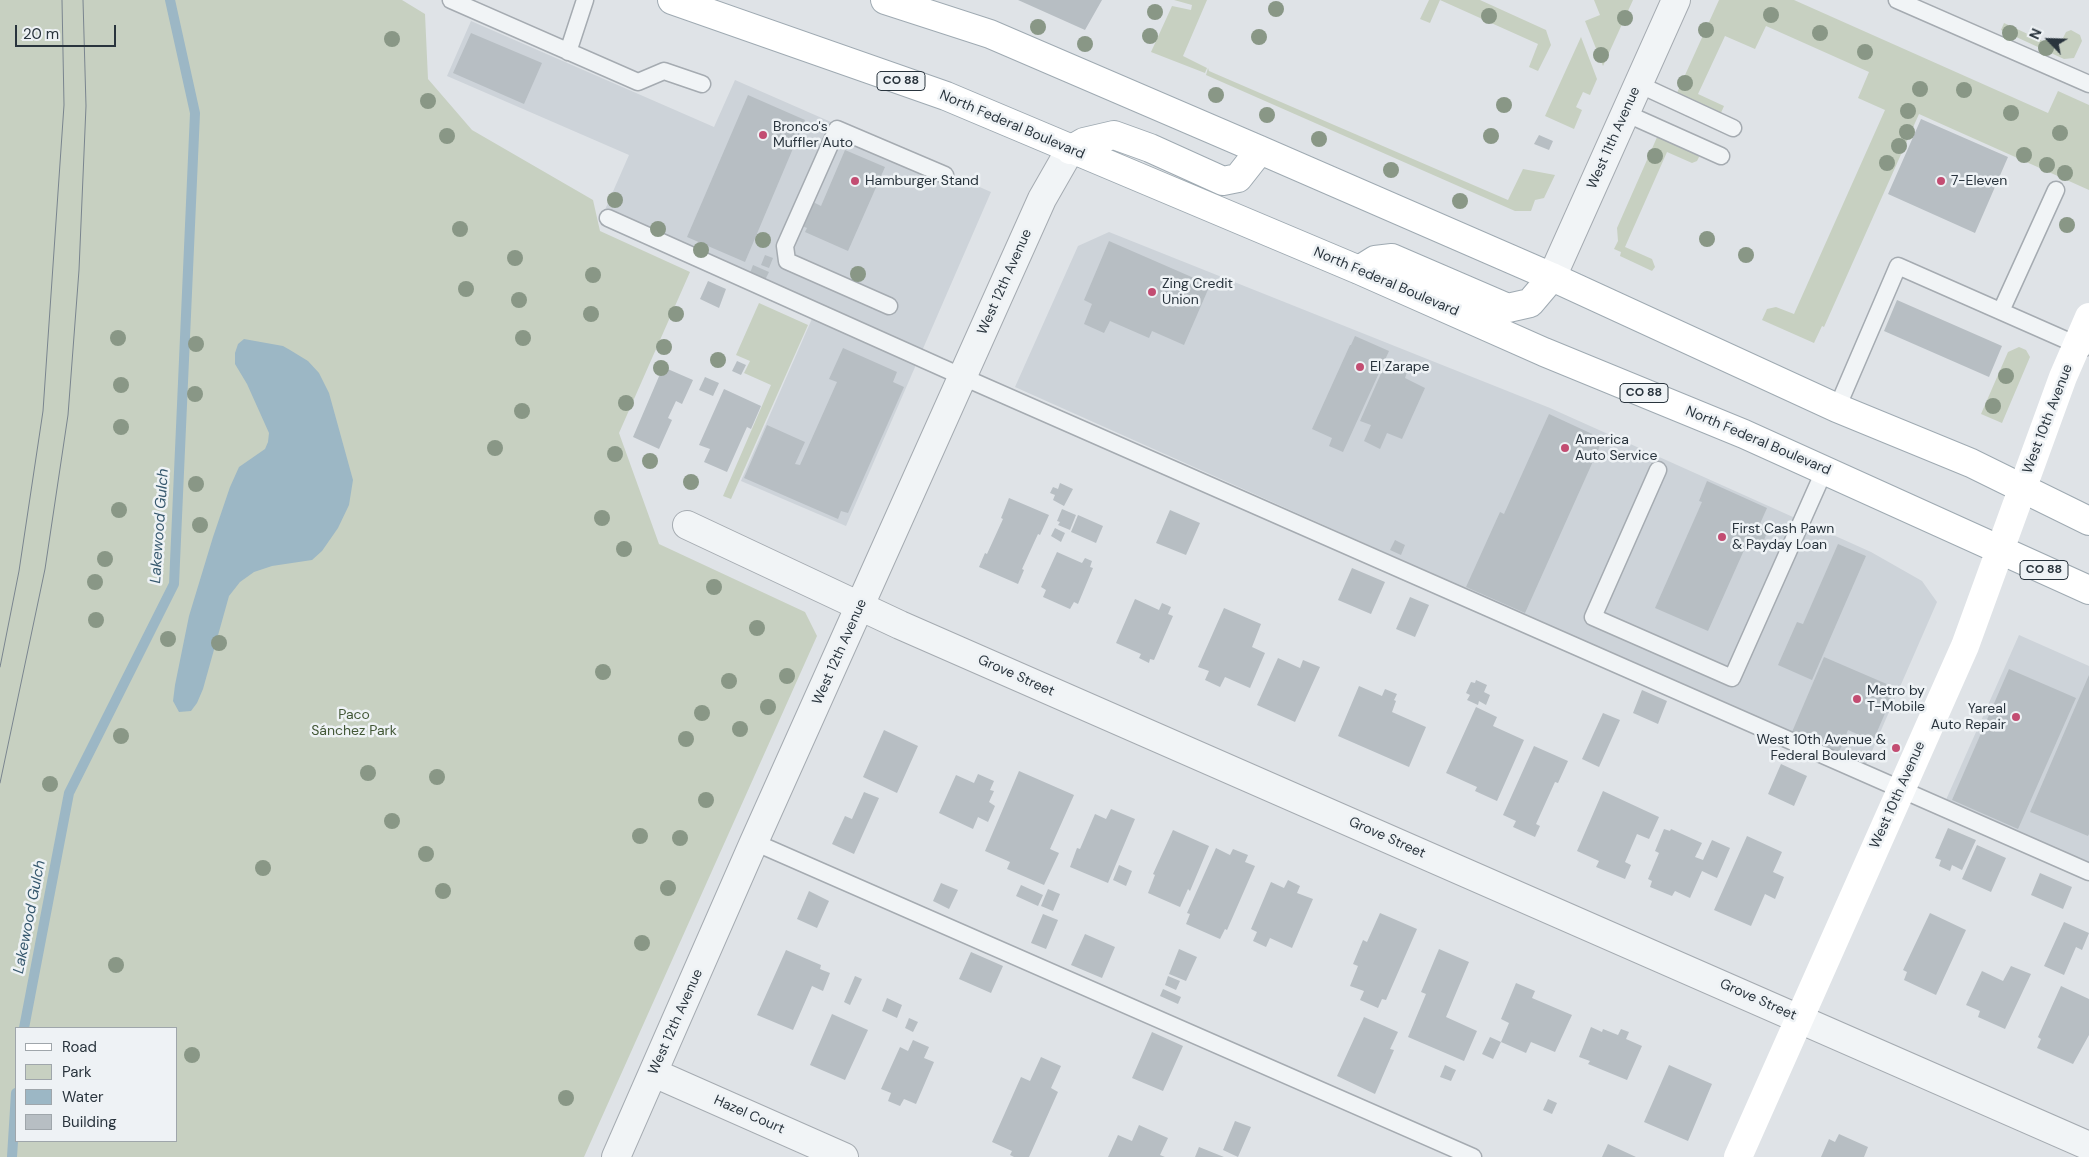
<!DOCTYPE html>
<meta charset="utf-8">
<style>
body{margin:0}
#map{position:relative;width:2089px;height:1157px;overflow:hidden;background:#dfe3e7;font-family:"DM Sans",sans-serif}
canvas{display:block}
.legend{position:absolute;left:15px;top:1027px;width:162px;height:115px;box-sizing:border-box;background:#eef2f5;border:1px solid #9fa6ab;margin:0;padding:6px 9px;list-style:none;font-size:15px;color:#29343d}
.legend li{display:flex;align-items:center;gap:10px;height:25px}
.legend b{width:25px;border:1px solid #9fa6ab}
.north{position:absolute;left:2024px;top:15px;width:50px;height:50px;-webkit-text-stroke:4px #eef2f5;paint-order:stroke;rotate:294deg;font-size:14px;font-weight:700;line-height:20px;text-align:center;color:#29343d}
.north::after{content:'';display:block;margin:auto;width:18px;height:22px;background:#29343d;clip-path:polygon(50% 0,100% 100%,50% 72%,0 100%)}
.scale{position:absolute;left:15px;top:25px;width:101px;height:22px;box-sizing:border-box;border:2px solid #29343d;border-top:0;padding-left:6px;font-size:15px;line-height:18px;white-space:nowrap;color:#29343d;-webkit-text-stroke:4px #eef2f5;paint-order:stroke}
</style>
<div id="map">
<canvas width="2089" height="1157"></canvas>
<ul class="legend">
<li><b style="height:6px;background:#fff"></b>Road</li>
<li><b style="height:14px;background:#c7d0c1"></b>Park</li>
<li><b style="height:14px;background:#9cb7c5"></b>Water</li>
<li><b style="height:14px;background:#b7bec3"></b>Building</li>
</ul>
<div class="north">N</div>
<div class="scale">20 m</div>
</div>
<script>
const ctx = document.querySelector('canvas').getContext('2d');
ctx.lineJoin = 'round';
function paint(path, color) { ctx.fillStyle = color; ctx.fill(path, 'evenodd'); }
const shape = rows => new Path2D(rows.map(r => 'M' + r).join(''));
function trace(path, color, width, dash) { ctx.strokeStyle = color; ctx.lineWidth = width; ctx.lineCap = dash ? 'butt' : 'round'; ctx.setLineDash(dash || []); ctx.stroke(path); }
function drawText(font, color, halo, rows, align = 'center') {
  ctx.font = font + ' "DM Sans",sans-serif'; ctx.lineWidth = 5; ctx.setLineDash([]); ctx.textBaseline = 'middle'; ctx.strokeStyle = halo; ctx.fillStyle = color; for (const [text, x, y, turn = 0] of rows) {
    ctx.save(); ctx.translate(x, y); ctx.rotate((+turn || 0) * Math.PI / 180); ctx.textAlign = isNaN(turn) ? turn : align; if (halo) ctx.strokeText(text, 0, 0); ctx.fillText(text, 0, 0); ctx.restore();
  }
}
const built = shape([
 [471,21,714,127,735,80,991,192,846,526,741,481,818,305,604,212,629,155,447,76],
 [1109,232,1550,408,1871,552,1922,581,1937,602,1865,767,1015,387,1078,246],
 [2019,635,2089,666,2089,865,1945,802]
]);
const green = shape([
 [0,0,402,0,425,14,428,79,472,130,593,200,600,231,690,272,619,433,659,544,805,612,817,636,584,1157,0,1157],
 [16,1028,176,1028,176,1141,16,1141],
 [1174,0,1207,0,1183,56,1207,68,1205,73,1151,52,1172,6,1191,10,1192,5],
 [1429,0,1480,0,1546,30,1551,45,1538,71,1529,67,1538,44,1440,0,1430,23,1420,19],
 [1594,0,1633,0,1603,66,1585,21,1600,15],
 [1719,0,1794,0,2048,113,2058,91,2089,105,2089,190,1919,114,1824,327,1822,326,1814,343,1762,320,1767,309,1776,307,1794,314,1885,110,1858,98,1869,72,1766,26,1755,49,1725,36,1698,94,1724,106,1720,115,1676,95],
 [2004,23,2058,48,2066,32,2071,30,2080,35,2082,41,2074,58,2064,59,2001,30],
 [1581,37,1597,79,1590,95,1583,92,1576,107,1582,110,1574,129,1545,116],
 [1208,68,1209,71,1508,200,1523,169,1555,175,1544,198,1535,200,1531,211,1515,211,1206,75],
 [1658,135,1698,152,1699,157,1697,161,1692,163,1667,152,1625,247,1652,259,1655,267,1652,271,1620,256,1621,252,1614,249,1618,241,1617,228],
 [759,303,808,325,731,499,723,496,771,385,744,373,750,361,736,355],
 [2019,347,2026,350,2030,357,2002,423,1981,414,2008,352]
]);
const water = shape([
 [244,339,283,346,290,350,308,361,319,373,329,393,353,480,349,505,338,528,322,551,312,560,272,566,254,572,240,582,229,596,203,689,197,703,191,711,179,712,173,701,175,685,189,616,213,537,230,487,239,467,265,449,268,442,269,433,247,384,235,364,235,353,238,344]
]);
const stream = shape([
 [24,1028,69,793,174,584,195,113,170,0],
 [12,1157,16,1093]
]);
const building = shape([
 [1018,0,1102,0,1085,30],
 [471,33,542,63,524,104,453,73],
 [748,95,805,120,745,262,687,237],
 [1921,119,2008,157,1975,233,1888,194],
 [1539,135,1553,141,1549,150,1534,144],
 [845,150,885,167,848,251,805,232,807,228,802,226,813,202,821,206],
 [1109,241,1210,285,1184,345,1152,331,1149,338,1110,321,1104,333,1084,324,1092,304,1084,300],
 [765,255,773,258,769,268,761,265],
 [753,265,769,272,765,280,750,273],
 [708,281,726,289,719,308,700,299],
 [1897,300,2002,346,1989,377,1884,331],
 [1355,336,1389,351,1343,452,1329,446,1332,438,1312,429,1350,345,1351,345],
 [843,348,897,372,893,382,904,387,848,513,841,511,838,519,744,478,767,425,805,442,795,464,800,465,837,382,829,379],
 [737,361,746,365,741,375,732,371],
 [1389,364,1407,372,1405,378,1425,388,1402,439,1387,433,1380,449,1364,441,1371,425,1360,421,1383,369,1386,371],
 [663,367,693,380,682,404,676,401,668,418,672,420,659,449,633,437],
 [705,377,719,383,713,396,699,390],
 [724,389,761,406,751,429,747,427,727,472,704,462,710,449,699,445],
 [1549,414,1603,439,1525,613,1466,587,1500,512,1504,514],
 [1707,481,1767,508,1759,526,1768,530,1762,545,1749,539,1708,631,1655,608,1702,502,1699,501],
 [1060,483,1073,489,1064,506,1053,500,1055,495,1050,493,1053,487,1058,489],
 [1009,498,1049,515,1040,535,1038,534,1022,569,1024,570,1018,584,979,567,985,553,987,554,1003,519,1001,518],
 [1062,509,1076,515,1070,530,1058,525,1060,522,1057,521],
 [1170,510,1200,523,1186,555,1156,543],
 [1078,515,1103,526,1096,543,1071,532],
 [1055,528,1065,533,1061,542,1051,536],
 [1395,540,1405,545,1401,555,1390,550],
 [1838,544,1866,556,1812,680,1778,665,1797,622,1803,624],
 [1057,552,1082,563,1085,558,1092,561,1090,567,1093,568,1078,604,1074,602,1070,609,1043,597,1046,590,1041,587],
 [1352,568,1385,582,1371,614,1338,600],
 [1410,597,1429,605,1415,637,1396,629],
 [1135,599,1159,610,1162,603,1171,607,1168,614,1173,616,1154,660,1150,659,1149,663,1139,658,1141,654,1116,643],
 [1224,608,1261,624,1252,647,1265,653,1250,688,1225,677,1220,687,1205,680,1209,671,1198,667],
 [1824,657,1896,688,1873,741,1848,730,1839,752,1792,732],
 [1278,658,1300,668,1303,660,1320,667,1295,722,1257,705],
 [2009,669,2076,698,2018,829,1952,800],
 [2089,675,2089,834,2088,836,2030,812],
 [1476,680,1487,685,1484,692,1490,695,1486,705,1479,701,1478,705,1467,700,1470,695,1466,693,1471,682,1475,683],
 [1359,686,1382,696,1385,689,1397,694,1394,700,1396,701,1392,712,1426,727,1409,767,1338,736],
 [1642,690,1667,701,1658,724,1633,713],
 [1476,707,1497,717,1493,726,1524,740,1497,801,1475,791,1477,787,1446,773],
 [1603,713,1620,720,1599,767,1582,759],
 [884,730,918,746,897,793,863,777],
 [1534,746,1568,761,1558,783,1555,782,1536,824,1540,826,1535,837,1513,827,1516,821,1503,815],
 [1781,764,1807,776,1794,806,1768,794],
 [1019,771,1074,795,1050,849,1059,853,1044,885,1007,869,1010,862,985,851],
 [978,774,994,781,990,790,994,791,989,802,995,806,988,822,978,817,973,829,939,813,956,775,974,783],
 [1603,791,1659,817,1649,839,1637,834,1625,862,1631,865,1625,879,1596,867,1599,861,1577,851],
 [864,792,879,798,854,854,832,844,845,816,852,819],
 [1111,809,1135,819,1108,883,1070,867,1077,848,1080,849,1095,814,1106,819],
 [1948,828,1976,840,1962,870,1952,865,1950,871,1939,866,1941,860,1935,858],
 [1664,829,1670,831,1671,829,1702,843,1695,857,1703,860,1712,840,1730,848,1717,878,1702,871,1690,898,1675,891,1672,896,1650,887,1652,881,1648,879,1659,853,1655,851],
 [1173,830,1209,846,1190,891,1188,889,1180,907,1148,893,1155,875,1153,874],
 [1747,836,1782,852,1773,872,1784,877,1775,899,1765,894,1751,926,1714,910],
 [1977,845,2006,858,1991,892,1962,879],
 [1216,848,1230,855,1233,849,1248,855,1245,862,1255,866,1227,930,1225,929,1220,939,1186,924,1190,914,1187,913],
 [1119,865,1132,871,1126,886,1113,880],
 [2040,873,2072,887,2063,909,2031,895],
 [1288,880,1300,886,1297,893,1313,899,1292,948,1270,938,1266,947,1253,941,1257,932,1251,929,1271,882,1284,888],
 [941,883,958,890,949,909,933,901],
 [1021,885,1043,895,1038,906,1016,896],
 [1048,889,1060,894,1053,911,1041,906],
 [809,891,829,901,817,928,797,919],
 [1380,913,1417,929,1386,1000,1382,999,1378,1008,1360,1000,1364,991,1350,986,1358,966,1353,964,1363,940,1367,942],
 [1930,913,1966,930,1936,995,1904,980,1907,972,1903,970],
 [1043,914,1058,920,1046,949,1031,943],
 [2064,922,2089,933,2082,950,2076,947,2064,975,2044,966],
 [1085,934,1115,947,1102,978,1071,965],
 [1179,949,1197,957,1186,981,1169,974],
 [1439,949,1469,962,1446,1017,1477,1031,1464,1061,1408,1037,1426,994,1421,992],
 [786,950,821,965,820,969,830,973,823,991,812,986,793,1030,757,1015],
 [971,952,1003,966,991,993,959,979],
 [2011,966,2031,974,2005,1029,1978,1017,1980,1011,1966,1005,1982,971,2003,981],
 [855,976,862,979,850,1005,844,1002],
 [1168,976,1180,981,1176,990,1165,985],
 [1516,983,1535,991,1532,998,1572,1015,1555,1052,1531,1042,1526,1053,1501,1042,1509,1023,1501,1019],
 [2061,986,2089,999,2089,1035,2073,1064,2037,1048,2041,1039,2038,1037],
 [1163,989,1181,997,1178,1004,1160,996],
 [887,998,902,1005,897,1018,882,1011],
 [832,1014,868,1030,845,1080,810,1065],
 [1364,1017,1398,1032,1390,1049,1394,1050,1375,1094,1337,1076],
 [909,1018,918,1022,913,1032,905,1028],
 [1591,1027,1602,1032,1603,1029,1618,1035,1621,1029,1629,1032,1626,1039,1642,1046,1627,1080,1588,1064,1590,1061,1579,1057],
 [1152,1032,1183,1046,1163,1091,1132,1078],
 [1490,1037,1501,1042,1493,1059,1482,1054],
 [913,1040,929,1047,924,1058,934,1062,916,1104,904,1099,900,1106,888,1101,891,1093,881,1089,900,1047,908,1051],
 [1041,1057,1061,1066,1051,1088,1058,1092,1029,1157,1014,1157,1010,1155,1012,1151,992,1142,1021,1077,1030,1081],
 [1445,1065,1456,1070,1451,1081,1440,1077],
 [1669,1065,1712,1084,1688,1141,1644,1122],
 [1548,1099,1557,1103,1552,1114,1543,1110],
 [1235,1121,1251,1127,1238,1157,1223,1150],
 [1139,1125,1168,1138,1160,1155,1165,1157,1108,1157,1118,1135,1132,1141],
 [1839,1134,1868,1147,1864,1157,1821,1157,1829,1139,1835,1142],
 [1608,1144,1636,1157,1602,1157],
 [1199,1147,1224,1157,1195,1157]
]);
const lane = shape([
 [451,0,638,82,664,71,702,84],
 [1897,0,2089,84],
 [568,52,585,0],
 [1638,84,1733,128],
 [1625,113,1721,156],
 [608,218,963,377,2089,872],
 [889,306,787,261,785,246,837,129,945,175],
 [2001,311,2056,190],
 [1837,408,1898,266,2084,348],
 [1658,470,1593,617,1732,678,1825,469],
 [754,842,1473,1157]
]);
const street = shape([
 [1552,277,1676,0],
 [687,525,900,625,2089,1146],
 [654,1073,844,1157],
 [616,1157,754,842,1042,199,1070,150]
]);
const secondary = shape([
 [1738,1157,1965,646,2063,377,2089,317]
]);
const primary = shape([
 [672,0,946,96,1359,270,1544,352,1744,434,2089,590],
 [885,0,990,34,1260,150,1552,277,1837,408,1971,463,2089,521],
 [1070,150,1084,142,1114,135,1150,148,1223,181,1238,178,1260,150],
 [1359,270,1375,260,1392,258,1508,308,1530,303,1552,277]
]);
const tram = shape([
 [0,667,19,571,43,411,64,105,62,0],
 [0,783,45,569,68,415,79,270,86,106,83,0]
]);
const trees = [
 [1276,9],
 [1155,12],
 [1771,15],
 [1489,16],
 [1625,18],
 [1038,27],
 [1706,30],
 [1820,33],
 [2010,33],
 [1150,36],
 [1259,37],
 [392,39],
 [1085,44],
 [2046,48],
 [1865,52],
 [1601,55],
 [1685,83],
 [1920,89],
 [1964,90],
 [1216,95],
 [428,101],
 [1504,105],
 [1908,111],
 [2011,113],
 [1267,115],
 [1907,132],
 [2060,133],
 [447,136],
 [1491,136],
 [1319,139],
 [1899,146],
 [2024,155],
 [1655,156],
 [1887,163],
 [2047,165],
 [1391,170],
 [2065,173],
 [615,200],
 [1460,201],
 [2067,225],
 [460,229],
 [658,229],
 [1707,239],
 [763,240],
 [701,250],
 [1746,255],
 [515,258],
 [858,274],
 [593,275],
 [466,289],
 [519,300],
 [591,314],
 [676,314],
 [118,338],
 [523,338],
 [196,344],
 [664,347],
 [718,360],
 [661,368],
 [2006,376],
 [121,385],
 [195,394],
 [626,403],
 [1993,406],
 [522,411],
 [121,427],
 [495,448],
 [615,454],
 [650,461],
 [691,482],
 [196,484],
 [119,510],
 [602,518],
 [200,525],
 [624,549],
 [105,559],
 [95,582],
 [714,587],
 [96,620],
 [757,628],
 [168,639],
 [219,643],
 [603,672],
 [787,676],
 [729,681],
 [768,707],
 [702,713],
 [740,729],
 [121,736],
 [686,739],
 [368,773],
 [437,777],
 [50,784],
 [706,800],
 [392,821],
 [640,836],
 [680,838],
 [426,854],
 [263,868],
 [668,888],
 [443,891],
 [642,943],
 [116,965],
 [192,1055],
 [566,1098]
];
const markers = [
 [763,135,5,"#c34d72"],
 [855,181,5,"#c34d72"],
 [1941,181,5,"#c34d72"],
 [1152,292,5,"#c34d72"],
 [1360,367,5,"#c34d72"],
 [1565,448,5,"#c34d72"],
 [1722,537,5,"#c34d72"],
 [1857,699,5,"#c34d72"],
 [2016,717,5,"#c34d72"],
 [1896,748,5,"#c34d72"]
];
const shields = [
 [901,81,48],
 [1644,393,48],
 [2044,570,48]
];
const shieldNames = [
 ["CO 88",901,81],
 ["CO 88",1644,393],
 ["CO 88",2044,570]
];
const streetNames = [
 ["North Federal Boulevard",1012,125,23],
 ["West 11th Avenue",1614,138,-66],
 ["West 12th Avenue",1005,282,-66],
 ["North Federal Boulevard",1386,282,23],
 ["West 10th Avenue",2048,419,-69],
 ["North Federal Boulevard",1758,441,23],
 ["West 12th Avenue",840,652,-66],
 ["Grove Street",1016,676,24],
 ["West 10th Avenue",1898,795,-66],
 ["Grove Street",1387,838,24],
 ["Grove Street",1758,1000,24],
 ["West 12th Avenue",676,1022,-66],
 ["Hazel Court",749,1115,24]
];
const poiNames = [
 ["Bronco's",773,127],
 ["Muffler Auto",773,143],
 ["Hamburger Stand",865,181],
 ["7-Eleven",1951,181],
 ["Zing Credit",1162,284],
 ["Union",1162,300],
 ["El Zarape",1370,367],
 ["America",1575,440],
 ["Auto Service",1575,456],
 ["First Cash Pawn",1732,529],
 ["& Payday Loan",1732,545],
 ["Metro by",1867,691],
 ["T-Mobile",1867,707],
 ["Yareal",2006,709,"right"],
 ["Auto Repair",2006,725,"right"],
 ["West 10th Avenue &",1886,740,"right"],
 ["Federal Boulevard",1886,756,"right"]
];
const parkNames = [
 ["Paco",354,715],
 ["Sánchez Park",354,731]
];
const waterNames = [
 ["Lakewood Gulch",160,526,-86],
 ["Lakewood Gulch",30,917,-79]
];
paint(built, '#cdd3d9');
paint(green, '#c7d0c1');
paint(water, '#9cb7c5');
trace(stream, '#9cb7c5', 10);
paint(building, '#b7bec3');
trace(lane, '#a5abb1', 19);
trace(street, '#a5abb1', 30);
trace(primary, '#9faab2', 30);
trace(lane, '#f1f4f6', 16);
trace(street, '#f1f4f6', 28);
trace(secondary, '#fff', 28);
trace(primary, '#fff', 28);
trace(tram, '#7a858f', 1);
ctx.fillStyle = '#899786';
for (const [x, y] of trees) { ctx.beginPath(); ctx.arc(x, y, 8, 0, 2 * Math.PI); ctx.fill(); }
for (const [x, y, r, color] of markers) { const dot = new Path2D(); dot.arc(x, y, r, 0, 2 * Math.PI); ctx.fillStyle = color; ctx.fill(dot); trace(dot, '#eef2f5', 2); }
for (const [x, y, w] of shields) { const box = new Path2D(); box.roundRect(x - w / 2, y - 9.5, w, 19, 4); ctx.fillStyle = '#eef2f5'; ctx.fill(box); trace(box, '#29343d', 1); }
drawText('bold 12px', '#29343d', null, shieldNames);
drawText('14px', '#29343d', '#eef2f5', streetNames);
drawText('14px', '#29343d', '#eef2f5', poiNames, 'left');
drawText('14px', '#435837', '#eef2f5', parkNames);
drawText('italic 15px', '#36586e', '#eef2f5', waterNames);
</script>
